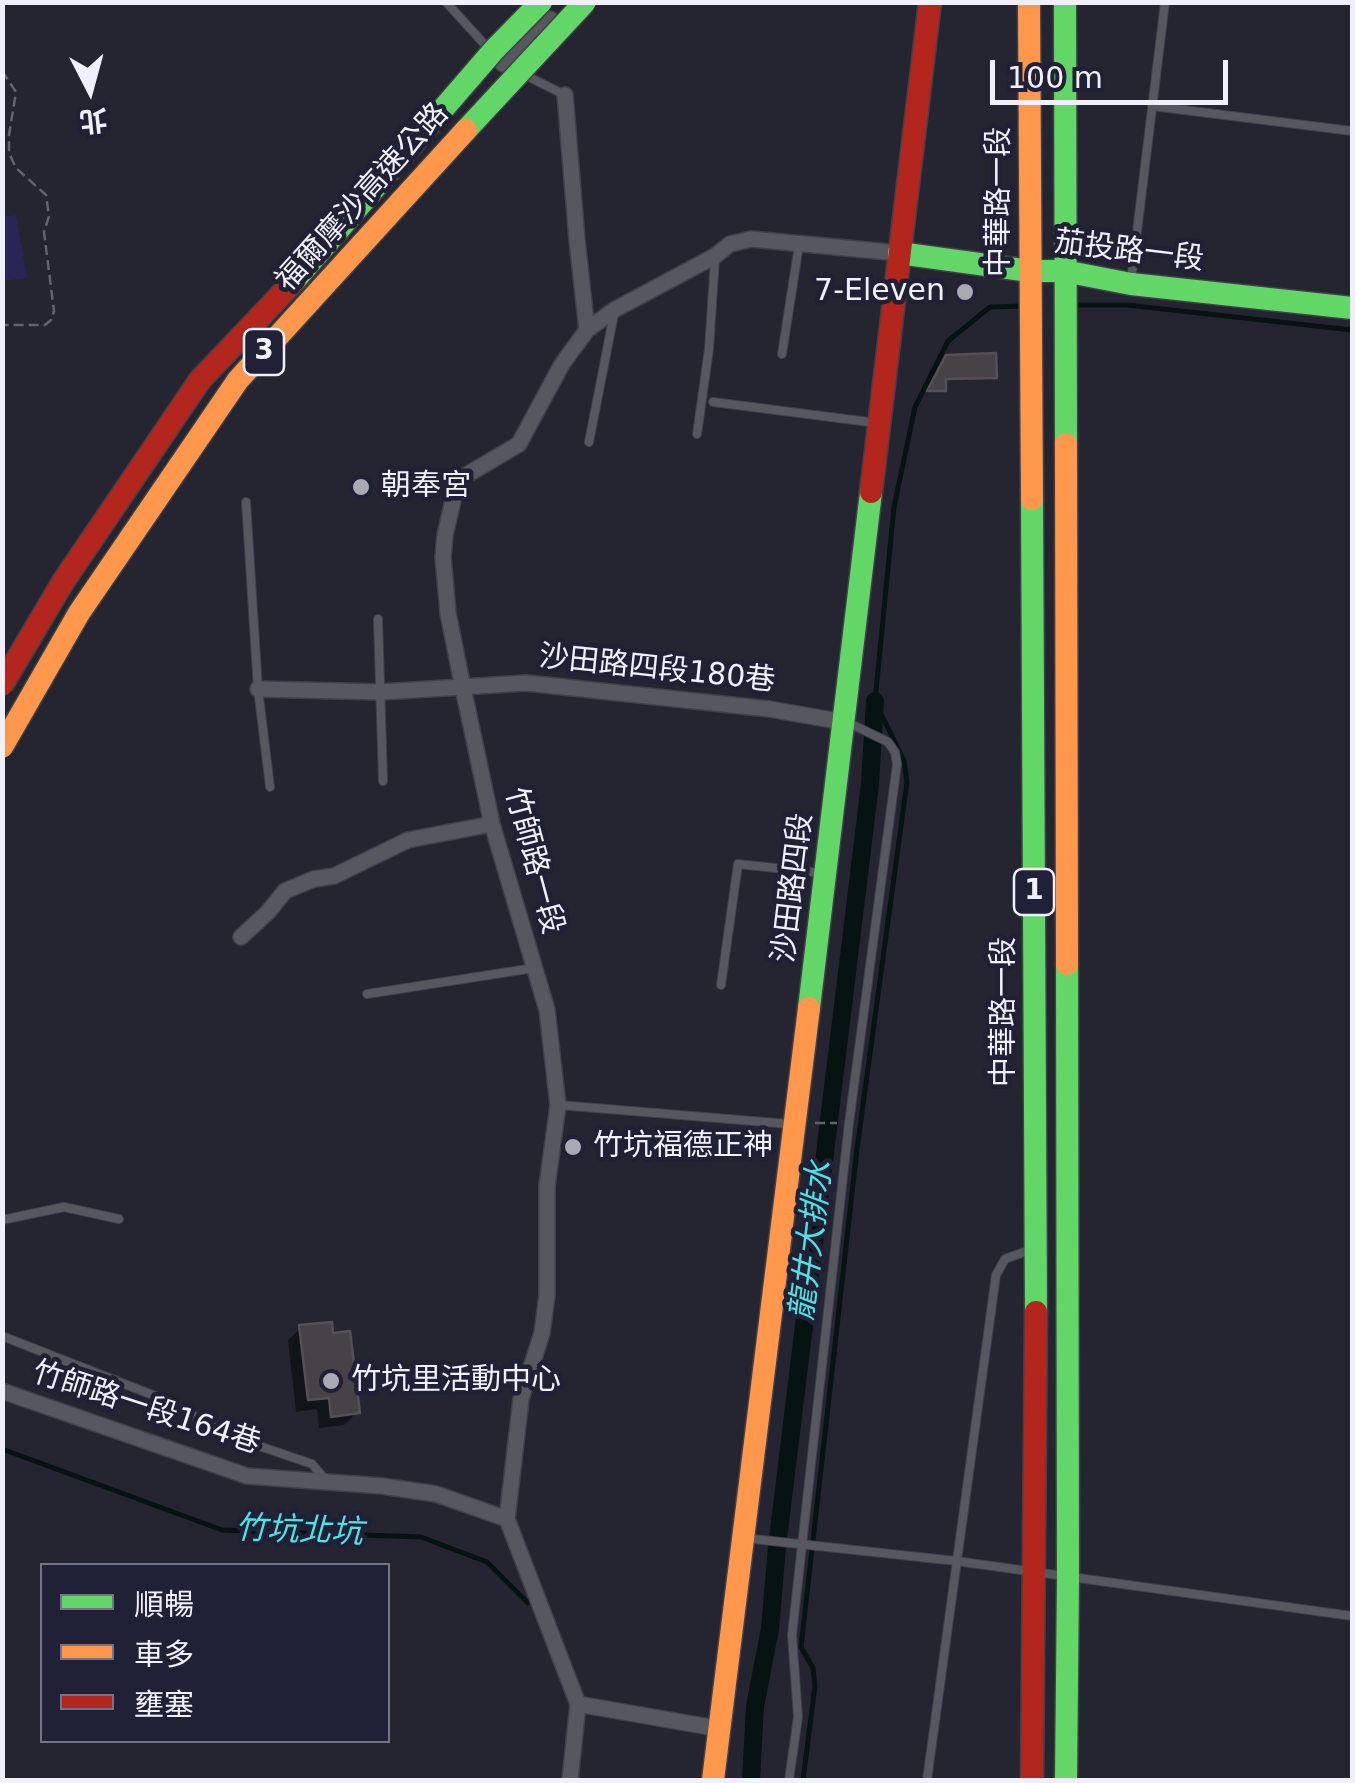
<!DOCTYPE html>
<meta charset="utf-8">
<style>
body{margin:0}
#map{position:relative;width:1355px;height:1783px;overflow:hidden;background:#252531;font-family:"DejaVu Sans","Noto Sans TC",sans-serif}
canvas{display:block}
.frame{position:absolute;inset:0;border:5px solid #eff0fc;pointer-events:none}
.legend{position:absolute;left:40px;top:1563px;width:350px;height:180px;box-sizing:border-box;background:#202036;border:2px solid #737385;margin:0;padding:12px 18px;list-style:none;font-size:30px;color:#eff0fc}
.legend li{display:flex;align-items:center;gap:20px;height:50px}
.legend b{width:50px;border:2px solid #737385}
.north{position:absolute;left:40px;top:40px;width:100px;height:100px;-webkit-text-stroke:8px #202036;paint-order:stroke;rotate:174deg;font-size:28px;font-weight:700;line-height:40px;text-align:center;color:#eff0fc}
.north::after{content:'';display:block;margin:auto;width:35px;height:45px;background:#eff0fc;clip-path:polygon(50% 0,100% 100%,50% 72%,0 100%)}
.scale{position:absolute;left:990px;top:60px;width:238px;height:45px;box-sizing:border-box;border:5px solid #eff0fc;border-top:0;padding-left:12px;font-size:30px;line-height:35px;white-space:nowrap;color:#eff0fc;-webkit-text-stroke:8px #202036;paint-order:stroke}
</style>
<div id="map">
<canvas width="1355" height="1783"></canvas>
<div class="frame"></div>
<ul class="legend">
<li><b style="height:12px;background:#63d668"></b>順暢</li>
<li><b style="height:12px;background:#ff974d"></b>車多</li>
<li><b style="height:12px;background:#b3261e"></b>壅塞</li>
</ul>
<div class="north">北</div>
<div class="scale">100 m</div>
</div>
<script>
const ctx = document.querySelector('canvas').getContext('2d');
ctx.lineJoin = 'round';
function paint(path, color) { ctx.fillStyle = color; ctx.fill(path, 'evenodd'); }
const shape = rows => new Path2D(rows.map(r => 'M' + r).join(''));
function trace(path, color, width, dash) { ctx.strokeStyle = color; ctx.lineWidth = width; ctx.lineCap = dash ? 'butt' : 'round'; ctx.setLineDash(dash || []); ctx.stroke(path); }
function drawText(font, color, halo, rows, align = 'center') {
  ctx.font = font + ' "DejaVu Sans","Noto Sans TC",sans-serif'; ctx.lineWidth = 9; ctx.setLineDash([]); ctx.textBaseline = 'middle'; ctx.strokeStyle = halo; ctx.fillStyle = color; for (const [text, x, y, turn = 0] of rows) {
    ctx.save(); ctx.translate(x, y); ctx.rotate((+turn || 0) * Math.PI / 180); ctx.textAlign = isNaN(turn) ? turn : align; if (halo) ctx.strokeText(text, 0, 0); ctx.fillText(text, 0, 0); ctx.restore();
  }
}
const green = shape([
 [16,215,27,278,3,281,3,217]
]);
const shadow = shape([
 [944,360,994,377,992,379,943,380,941,392,928,392],
 [301,1328,357,1412,344,1425,319,1428,317,1409,296,1412,288,1340]
]);
const stream = shape([
 [1075,305,1127,305,1352,330],
 [2,1449,222,1530,421,1537,487,1562,528,1603],
 [803,1780,815,1686,813,1668,801,1647,857,1149,907,782,904,761,875,701,894,507,915,407,948,341,990,307,1024,306]
]);
const canal = shape([
 [751,1780,755,1706,770,1629,777,1547,870,784,875,701]
]);
const building = shape([
 [996,353,997,378,946,379,946,391,927,391,946,355,996,353],
 [332,1322,333,1333,350,1331,360,1413,331,1417,329,1398,308,1400,299,1325,332,1322]
]);
const path = shape([
 [2,71,16,92,9,135,9,153,16,168,46,195,49,216,44,232,54,311,51,320,45,325,2,325],
 [815,1123,837,1123]
]);
const lane = shape([
 [446,2,486,46],
 [525,75,565,95],
 [1152,106,1352,131],
 [1131,281,1165,2],
 [782,354,799,245],
 [713,402,877,423],
 [697,434,709,349,715,259],
 [589,442,614,314],
 [246,502,258,689,270,787],
 [378,619,383,781],
 [721,985,738,864,822,873],
 [367,994,534,968],
 [559,1105,789,1124],
 [2,1220,64,1207,119,1219],
 [2,1336,163,1399,230,1436,312,1464,324,1478],
 [744,1538,956,1561,1352,1616],
 [789,1780,798,1717,792,1635,849,1123,897,764,895,752,888,742,849,723],
 [927,1780,996,1275,1005,1259,1030,1250]
]);
const street = shape([
 [503,64,550,19],
 [565,95,577,240,587,330],
 [258,689,381,692,526,683,769,709,844,722],
 [241,937,268,912,285,891,314,879,334,876,408,840,492,824],
 [2,1391,247,1476,382,1486,436,1494,507,1519],
 [578,1704,721,1729],
 [570,1780,578,1704,507,1519,521,1399,542,1333,547,1295,547,1186,558,1105,547,1010,492,824,463,688,448,613,443,557,445,535,456,488,465,476,519,444,562,364,587,330,614,310,715,256,730,244,751,239,899,253]
]);
const fast = shape([
 [1065,2,1066,444],
 [899,253,1030,271,1064,271,1131,284,1352,308],
 [1032,499,1036,1312],
 [809,1008,871,492],
 [1066,1780,1068,1578,1067,964]
]);
const slow = shape([
 [1029,2,1032,499],
 [1066,444,1067,964],
 [713,1780,809,1008]
]);
const jam = shape([
 [871,492,930,2],
 [1032,1780,1036,1312]
]);
const fastBridge = shape([
 [466,130,585,2],
 [295,280,494,50,541,2]
]);
const slowBridge = shape([
 [2,747,79,613,238,380,466,130]
]);
const jamBridge = shape([
 [2,685,63,582,200,380,295,280]
]);
const markers = [
 [965,292,10,"#a8a9b5"],
 [361,487,10,"#a8a9b5"],
 [573,1147,10,"#a8a9b5"],
 [331,1381,10,"#a8a9b5"]
];
const shields = [
 [264,352,40],
 [1034,892,40]
];
const shieldNames = [
 ["3",264,352],
 ["1",1034,892]
];
const streetNames = [
 ["福爾摩沙高速公路",363,198,-48],
 ["中華路一段",1000,202,-90],
 ["茄投路一段",1129,252,7],
 ["沙田路四段180巷",657,670,6],
 ["竹師路一段",533,861,75],
 ["沙田路四段",794,888,-83],
 ["中華路一段",1005,1012,-90],
 ["竹師路一段164巷",146,1409,18]
];
const poiNames = [
 ["7-Eleven",945,292,"right"],
 ["朝奉宮",381,487],
 ["竹坑福德正神",593,1147],
 ["竹坑里活動中心",351,1381]
];
const waterNames = [
 ["龍井大排水",813,1241,-83],
 ["竹坑北坑",299,1532,2]
];
paint(green, '#292655');
paint(shadow, '#0007');
trace(stream, '#071213', 5);
trace(canal, '#071213', 18);
paint(building, '#474247');
trace(building, '#545055', 2.5);
trace(lane, '#404049', 10);
trace(street, '#404049', 18);
trace(fast, '#404049', 25);
trace(slow, '#404049', 25);
trace(jam, '#404049', 25);
trace(path, '#62636c', 2.5, [10, 5]);
trace(lane, '#575760', 8);
trace(street, '#575760', 15);
trace(fast, '#63d668', 22);
trace(slow, '#ff974d', 22);
trace(jam, '#b3261e', 22);
trace(fastBridge, '#404049', 25, []);
trace(slowBridge, '#404049', 25, []);
trace(jamBridge, '#404049', 25, []);
trace(fastBridge, '#63d668', 22);
trace(slowBridge, '#ff974d', 22);
trace(jamBridge, '#b3261e', 22);
for (const [x, y, r, color] of markers) { const dot = new Path2D(); dot.arc(x, y, r, 0, 2 * Math.PI); ctx.fillStyle = color; ctx.fill(dot); trace(dot, '#202036', 4); }
for (const [x, y, w] of shields) { const box = new Path2D(); box.roundRect(x - w / 2, y - 23, w, 46, 8); ctx.fillStyle = '#202036'; ctx.fill(box); trace(box, '#eff0fc', 2.5); }
drawText('bold 28px', '#eff0fc', null, shieldNames);
drawText('30px', '#eff0fc', '#202036', streetNames);
drawText('30px', '#eff0fc', '#202036', poiNames, 'left');
drawText('italic 32px', '#4de3e3', '#202036', waterNames);
</script>
